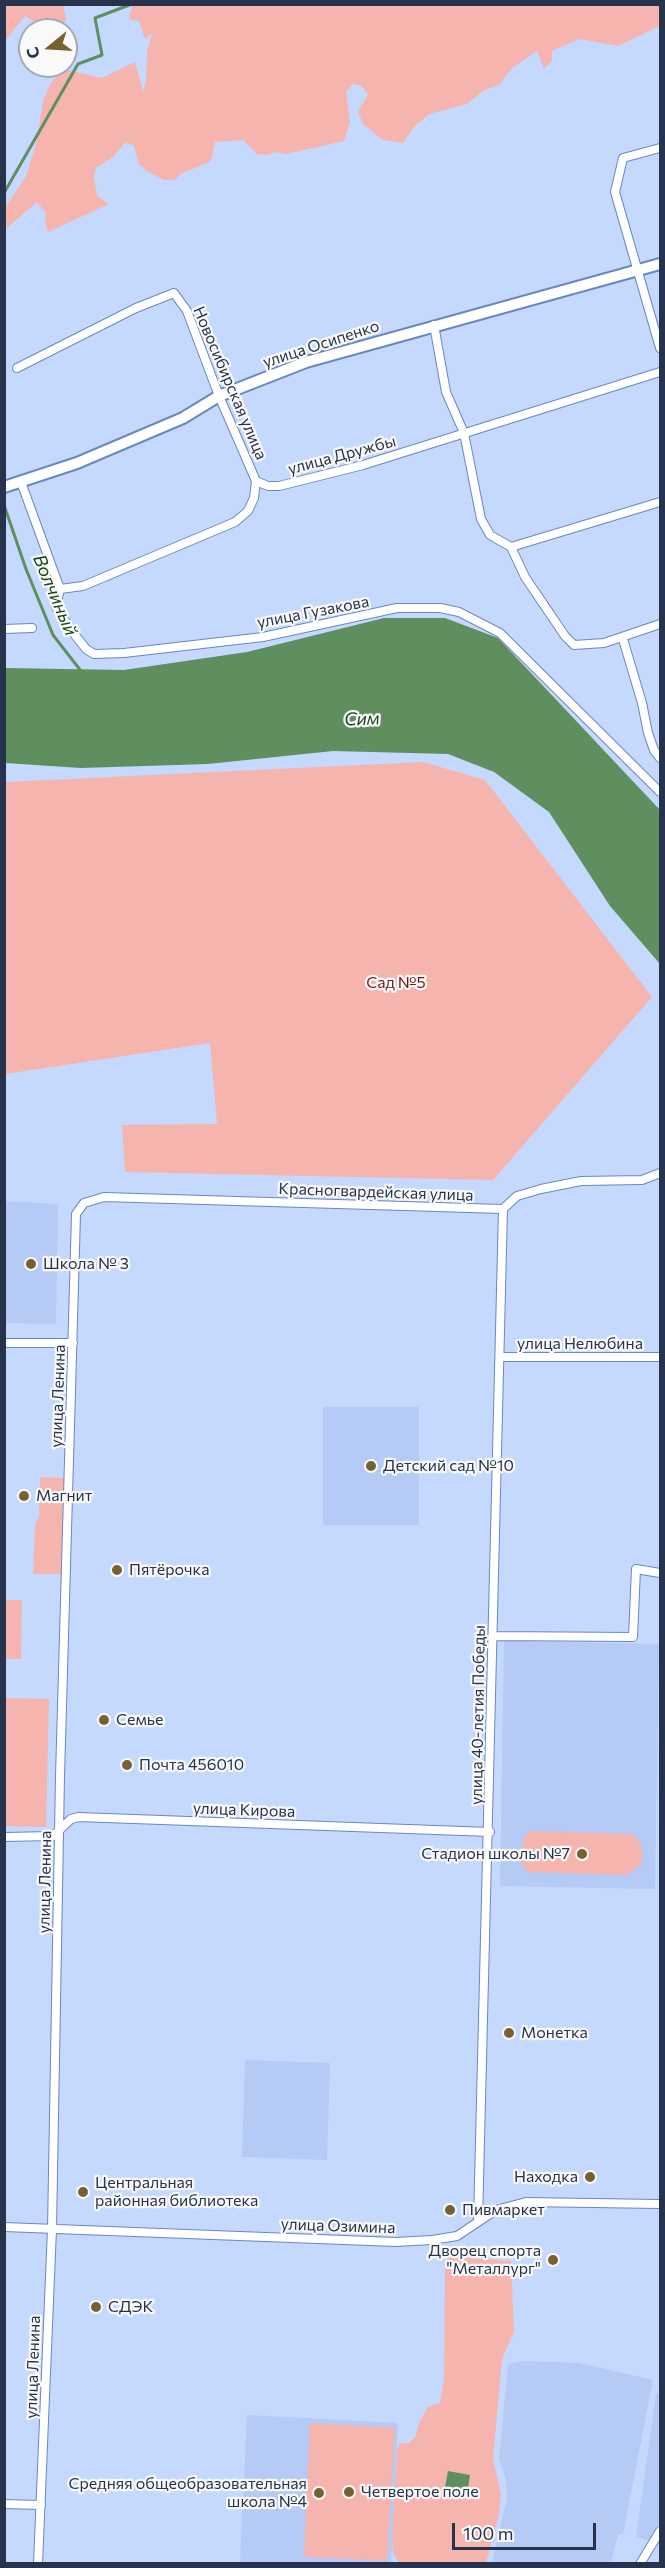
<!DOCTYPE html>
<meta charset="utf-8">
<style>
body{margin:0}
#map{position:relative;width:665px;height:2568px;overflow:hidden;background:#c5d9ff;font-family:Commissioner,sans-serif}
canvas{display:block}
.frame{position:absolute;inset:0;border:6px solid #27334c;pointer-events:none}
.north{position:absolute;left:18px;top:18px;width:60px;height:60px;box-sizing:border-box;background:#f9f9f9;border:2px solid #a5aab4;border-radius:50%;rotate:252deg;font-size:16px;font-weight:700;line-height:24px;text-align:center;color:#27334c}
.north::after{content:'';display:block;margin:auto;width:21px;height:27px;background:#786131;clip-path:polygon(50% 0,100% 100%,50% 72%,0 100%)}
.scale{position:absolute;left:452px;top:2523px;width:144px;height:27px;box-sizing:border-box;border:3px solid #27334c;border-top:0;padding-left:8px;font-size:18px;line-height:21px;white-space:nowrap;color:#27334c;-webkit-text-stroke:4px #f9f9f9;paint-order:stroke}
</style>
<div id="map">
<canvas width="665" height="2568"></canvas>
<div class="frame"></div>
<div class="north">С</div>
<div class="scale">100 m</div>
</div>
<script>
const ctx = document.querySelector('canvas').getContext('2d');
ctx.lineJoin = 'round';
function paint(path, color) { ctx.fillStyle = color; ctx.fill(path, 'evenodd'); }
const shape = rows => new Path2D(rows.map(r => 'M' + r).join(''));
function trace(path, color, width, dash) { ctx.strokeStyle = color; ctx.lineWidth = width; ctx.lineCap = dash ? 'butt' : 'round'; ctx.setLineDash(dash || []); ctx.stroke(path); }
function drawText(font, color, halo, rows, align = 'center') {
  ctx.font = font + ' Commissioner,sans-serif'; ctx.lineWidth = 4.5; ctx.setLineDash([]); ctx.textBaseline = 'middle'; ctx.strokeStyle = halo; ctx.fillStyle = color; for (const [text, x, y, turn = 0] of rows) {
    ctx.save(); ctx.translate(x, y); ctx.rotate((+turn || 0) * Math.PI / 180); ctx.textAlign = isNaN(turn) ? turn : align; if (halo) ctx.strokeText(text, 0, 0); ctx.fillText(text, 0, 0); ctx.restore();
  }
}
const built = shape([
 [5,1201,58,1204,56,1324,5,1323],
 [323,1407,419,1407,419,1525,323,1525],
 [504,1641,659,1644,655,1889,500,1886],
 [245,2060,330,2063,327,2160,242,2157],
 [524,2361,579,2363,653,2380,623,2534,618,2535,611,2563,492,2563,507,2499,505,2477,499,2459,508,2364],
 [660,2393,660,2520,651,2542,636,2537,656,2394],
 [247,2415,398,2423,391,2563,240,2563]
]);
const green = shape([
 [5,4,63,5,66,19,61,30,47,30,25,16,5,41],
 [132,5,660,4,660,26,618,46,579,39,552,51,552,61,544,69,537,51,512,68,500,84,483,91,467,104,429,114,414,127,403,143,383,140,363,124,358,112,368,94,362,86,353,84,346,92,350,122,344,141,286,154,276,152,267,155,257,154,243,140,215,142,211,161,181,174,174,180,164,180,147,171,139,164,134,146,126,142,113,157,96,168,94,177,97,196,109,204,48,232,45,222,46,213,37,202,7,228,5,208,26,176,37,140,43,101,51,83,63,69,102,78,135,62,143,91,146,82,147,51,152,34,145,39,139,21,129,19],
 [423,762,485,780,652,997,493,1180,125,1172,122,1125,217,1124,210,1043,5,1074,5,782],
 [40,1477,64,1478,61,1574,33,1574,35,1524,39,1517],
 [5,1600,22,1600,21,1659,5,1659],
 [5,1698,49,1699,46,1827,5,1826],
 [530,1831,631,1834,636,1837,642,1848,642,1863,627,1875,528,1872,520,1861,521,1852,525,1836],
 [448,2256,511,2261,514,2332,502,2359,493,2459,501,2494,499,2514,486,2563,399,2563,393,2553,392,2536,397,2450,400,2443,409,2443,416,2436,419,2423,428,2407,440,2403,444,2378,445,2264],
 [310,2423,395,2428,387,2561,304,2557]
]);
const water = shape([
 [384,618,445,618,498,638,660,810,660,964,610,906,549,812,494,772,448,754,333,751,208,764,81,768,5,763,5,668,124,670,247,652],
 [448,2471,470,2475,467,2496,444,2493]
]);
const stream = shape([
 [4,193,78,64,102,55,95,18,132,4],
 [4,505,26,569,53,635,81,671]
]);
const minor = shape([
 [660,148,623,158,615,192,660,348],
 [434,325,446,392,464,433,481,519,490,535,511,547,525,577,565,636,574,645,604,643,660,624],
 [17,368,136,308,174,293,187,311,219,396,256,481],
 [21,482,60,589,56,607,71,630,86,649,94,654,124,653,263,637,397,608,440,608,459,612,500,633,660,792],
 [511,547,660,502],
 [60,589,83,586,235,522,248,511,254,498,256,481,268,486,279,486,363,465,660,372],
 [4,629,32,628],
 [623,639,642,703,648,733,654,750,660,758],
 [4,1343,73,1343],
 [500,1357,660,1357],
 [493,1636,633,1637,636,1569,660,1573],
 [4,1837,53,1836,71,1819,79,1817,490,1832],
 [478,2221,503,1209],
 [4,2227,396,2242,432,2240,457,2236,496,2210,526,2202,660,2204],
 [4,2504,41,2505],
 [38,2564,52,2229,60,1776,76,1214,84,1203,104,1197,503,1209,517,1196,541,1189,581,1181,642,1180,660,1173],
 [640,2564,660,2531]
]);
const secondary = shape([
 [4,487,77,463,183,418,219,396,306,362,660,264]
]);
const markers = [
 [31,1264,6,"#786131"],
 [371,1466,6,"#786131"],
 [24,1496,6,"#786131"],
 [117,1570,6,"#786131"],
 [104,1720,6,"#786131"],
 [127,1765,6,"#786131"],
 [582,1854,6,"#786131"],
 [509,2033,6,"#786131"],
 [590,2177,6,"#786131"],
 [83,2192,6,"#786131"],
 [450,2210,6,"#786131"],
 [553,2260,6,"#786131"],
 [96,2307,6,"#786131"],
 [349,2492,6,"#786131"],
 [319,2493,6,"#786131"]
];
const streetNames = [
 ["улица Осипенко",321,344,-18],
 ["Новосибирская улица",230,383,67],
 ["улица Дружбы",342,455,-15],
 ["улица Гузакова",313,612,-11],
 ["Красногвардейская улица",376,1192,2],
 ["улица Нелюбина",580,1344],
 ["улица Ленина",58,1396,-88],
 ["улица 40-летия Победы",478,1715,-89],
 ["улица Кирова",244,1810,2],
 ["улица Ленина",45,1882,-89],
 ["улица Озимина",338,2226,2],
 ["улица Ленина",33,2367,-88]
];
const parkNames = [
 ["Сад №5",396,983]
];
const poiNames = [
 ["Школа № 3",43,1264],
 ["Детский сад №10",383,1466],
 ["Магнит",36,1496],
 ["Пятёрочка",129,1570],
 ["Семье",116,1720],
 ["Почта 456010",139,1765],
 ["Стадион школы №7",570,1854,"right"],
 ["Монетка",521,2033],
 ["Находка",578,2177,"right"],
 ["Центральная",95,2183],
 ["районная библиотека",95,2201],
 ["Пивмаркет",462,2210],
 ["Дворец спорта",541,2251,"right"],
 ["\"Металлург\"",541,2269,"right"],
 ["СДЭК",108,2307],
 ["Средняя общеобразовательная",307,2484,"right"],
 ["школа №4",307,2502,"right"],
 ["Четвертое поле",361,2492]
];
const waterNames = [
 ["Волчиный",55,595,67],
 ["Сим",362,719,-2]
];
paint(built, '#b5caf4');
paint(green, '#f5b4ae');
paint(water, '#5f8f5e');
trace(stream, '#5f8f5e', 3);
trace(minor, '#6a87c1', 10);
trace(secondary, '#6a87c1', 14);
trace(minor, '#fff', 8);
trace(secondary, '#fff', 10);
for (const [x, y, r, color] of markers) { const dot = new Path2D(); dot.arc(x, y, r, 0, 2 * Math.PI); ctx.fillStyle = color; ctx.fill(dot); trace(dot, '#f9f9f9', 2); }
drawText('16px', '#27334c', '#f9f9f9', streetNames);
drawText('16px', '#701a1c', '#f9f9f9', parkNames);
drawText('16px', '#27334c', '#f9f9f9', poiNames, 'left');
drawText('italic 18px', '#154918', '#f9f9f9', waterNames);
</script>
